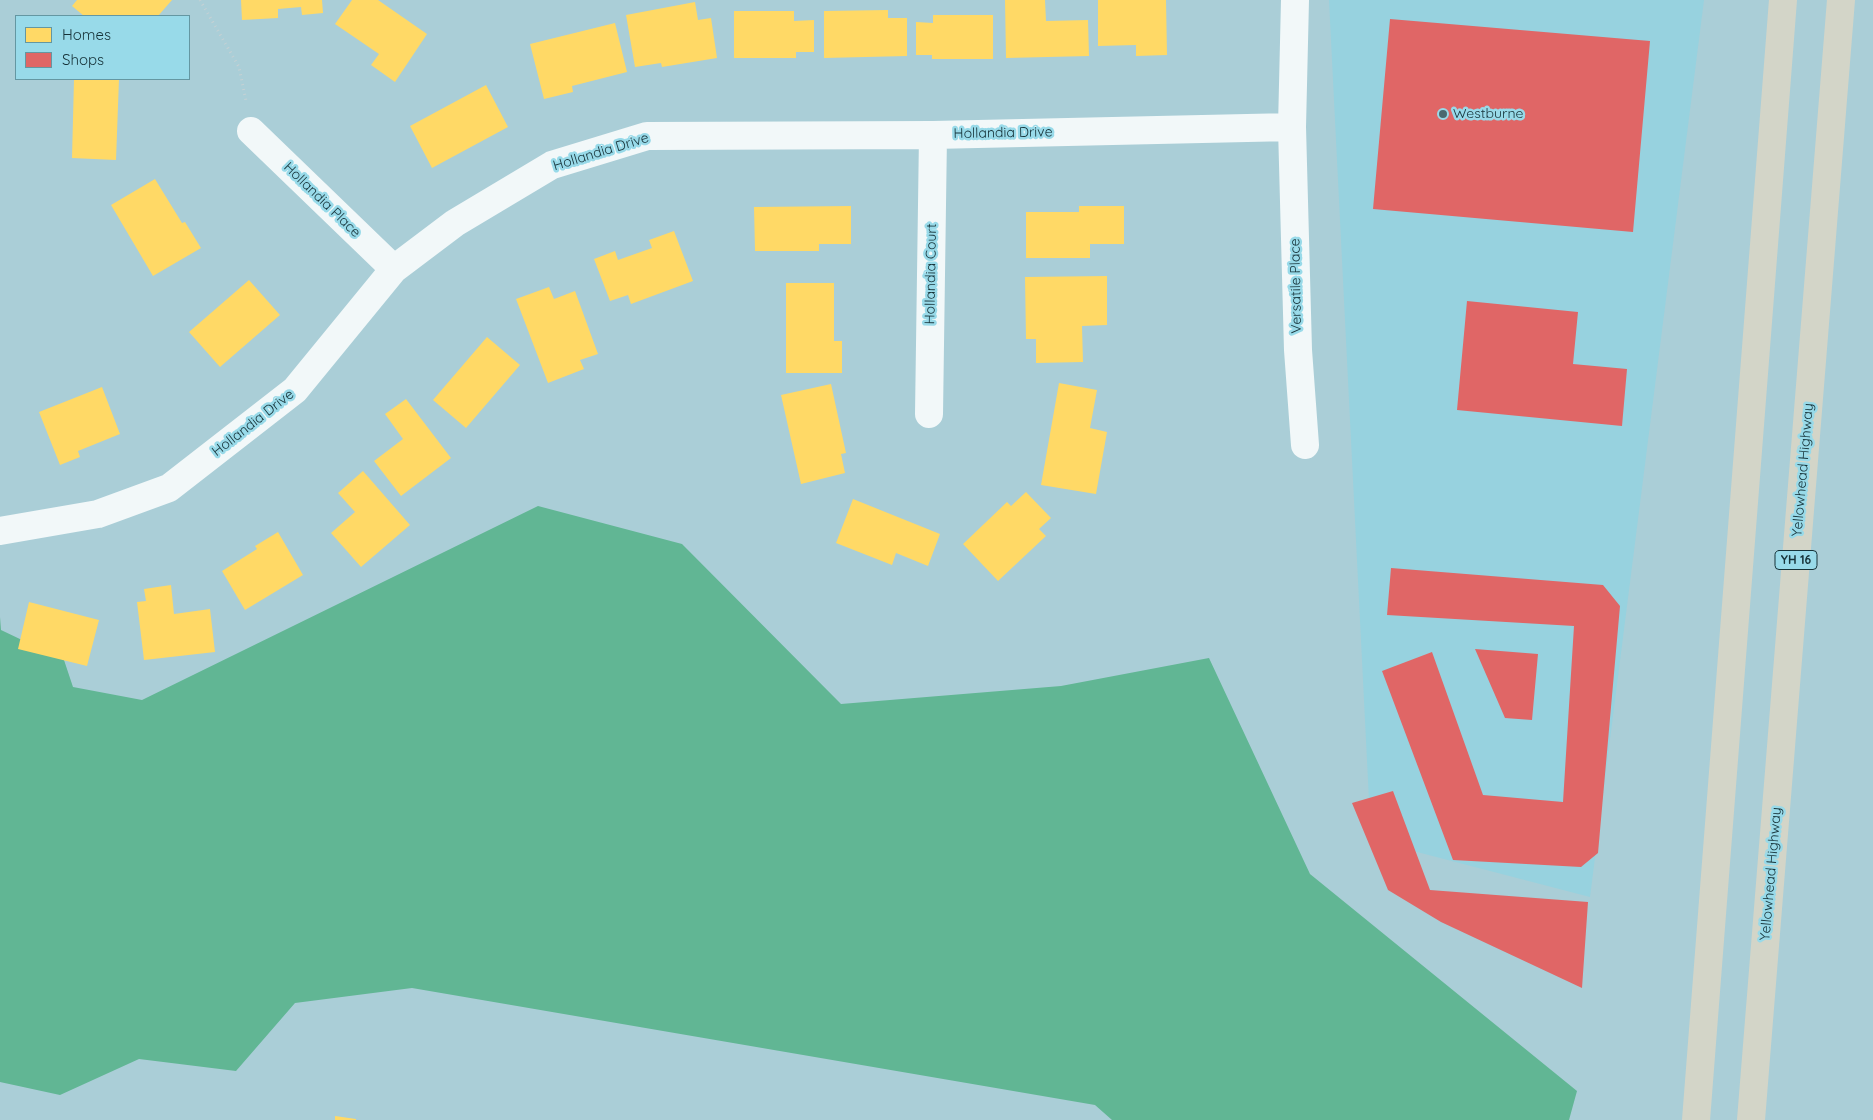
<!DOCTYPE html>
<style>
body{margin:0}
#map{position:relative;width:1873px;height:1120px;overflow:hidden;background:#aaced7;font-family:Quicksand,sans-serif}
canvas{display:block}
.legend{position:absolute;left:15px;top:15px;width:175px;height:65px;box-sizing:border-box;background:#98dae9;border:1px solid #6497a2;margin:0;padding:6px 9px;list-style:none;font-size:15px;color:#163238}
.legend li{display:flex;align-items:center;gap:10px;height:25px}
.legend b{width:25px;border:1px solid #6497a2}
</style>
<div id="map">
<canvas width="1873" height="1120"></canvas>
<ul class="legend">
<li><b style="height:14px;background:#ffd966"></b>Homes</li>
<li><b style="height:14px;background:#e06666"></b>Shops</li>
</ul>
</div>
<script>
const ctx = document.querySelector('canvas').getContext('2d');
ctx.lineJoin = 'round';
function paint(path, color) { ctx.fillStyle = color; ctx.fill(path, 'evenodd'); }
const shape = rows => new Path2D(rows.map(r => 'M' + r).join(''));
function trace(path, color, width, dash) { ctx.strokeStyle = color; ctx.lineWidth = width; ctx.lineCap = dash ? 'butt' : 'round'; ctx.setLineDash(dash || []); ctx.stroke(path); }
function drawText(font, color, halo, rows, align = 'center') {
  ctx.font = font + ' Quicksand,sans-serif'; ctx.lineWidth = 5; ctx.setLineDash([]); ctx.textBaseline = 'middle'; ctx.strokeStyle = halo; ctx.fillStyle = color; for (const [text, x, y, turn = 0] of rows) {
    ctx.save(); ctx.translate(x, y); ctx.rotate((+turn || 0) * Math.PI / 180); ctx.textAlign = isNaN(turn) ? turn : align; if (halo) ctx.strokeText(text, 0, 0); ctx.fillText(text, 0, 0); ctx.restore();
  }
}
const built = shape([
 [1329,0,1704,0,1590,897,1371,840]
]);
const forest = shape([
 [538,506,682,544,841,704,1061,686,1209,658,1310,874,1577,1091,1569,1120,1112,1120,1095,1105,412,988,295,1003,236,1071,139,1059,60,1095,0,1082,0,617,1,630,64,660,73,687,142,700]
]);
const homes = shape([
 [77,0,172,0,158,16,84,16,72,6],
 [241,0,322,0,323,13,302,15,301,7,278,9,278,18,242,20],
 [352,0,378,0,427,34,395,82,371,65,379,54,335,24],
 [1005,0,1045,0,1046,21,1088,20,1089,56,1006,58],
 [1098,0,1166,0,1167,55,1136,56,1136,45,1098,46],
 [695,2,698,20,711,18,717,58,662,67,661,63,635,67,626,15],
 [888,10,888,18,907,18,907,56,824,58,824,11],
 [734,11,794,11,794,21,814,20,814,52,796,52,796,58,734,58],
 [933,15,993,15,993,59,932,59,932,55,916,55,916,22,933,23],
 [615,23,627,72,572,86,573,92,544,99,530,44],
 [74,79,119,79,116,160,72,158],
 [486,85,508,127,432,168,410,126],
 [155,179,182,223,185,222,201,248,153,276,111,205],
 [851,206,851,244,819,244,819,251,755,251,754,207],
 [1079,206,1124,206,1124,244,1090,244,1090,258,1026,258,1026,212,1079,212],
 [674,231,693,281,631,304,628,295,610,301,594,259,615,251,618,260,652,248,649,240],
 [1107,276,1107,325,1082,326,1083,362,1036,363,1036,339,1026,339,1025,277],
 [249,280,280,315,220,367,189,332],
 [786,283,834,283,834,341,842,341,842,373,786,373],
 [549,287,554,299,575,291,598,354,580,360,584,369,548,383,516,299],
 [487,337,520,365,466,428,433,400],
 [1059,383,1097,390,1090,428,1107,432,1096,494,1041,485],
 [831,384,846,453,841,454,845,473,801,484,781,395],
 [102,387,120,434,78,451,80,457,60,465,39,412],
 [406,399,451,458,401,496,374,461,403,439,385,414],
 [363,471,410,525,361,567,331,533,355,512,338,493],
 [1026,492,1051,518,1039,529,1046,536,998,581,963,544,1007,502,1011,506],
 [853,499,940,534,928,566,896,553,892,565,836,543],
 [278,532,303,575,245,610,222,571,257,549,255,546],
 [171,585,174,614,210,609,215,652,144,660,137,602,146,601,144,589],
 [29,602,99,620,87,666,18,649],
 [335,1116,356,1119,356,1120,335,1120]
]);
const shops = shape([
 [1390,19,1650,41,1633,232,1373,209],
 [1467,301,1578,312,1573,364,1627,369,1622,426,1457,410],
 [1391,568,1603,585,1620,606,1598,853,1581,867,1453,860,1382,671,1432,652,1483,795,1563,802,1574,626,1387,615],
 [1475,649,1538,654,1532,720,1505,718],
 [1393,791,1430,890,1588,902,1582,988,1441,922,1388,890,1352,803]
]);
const path = shape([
 [200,0,239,67,246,101]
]);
const minor = shape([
 [1295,0,1292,127,1298,350,1305,445],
 [251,131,394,269],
 [929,414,933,135],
 [0,531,98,514,169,488,295,390,394,269,455,223,552,165,647,136,933,135,1292,127]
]);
const highway = shape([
 [1696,1120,1783,0],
 [1751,1120,1841,0]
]);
const markers = [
 [1443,114,5,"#4a6970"]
];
const shields = [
 [1796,560,42]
];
const shieldNames = [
 ["YH 16",1796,560]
];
const poiNames = [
 ["Westburne",1453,114]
];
const streetNames = [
 ["Hollandia Drive",1003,133,-1],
 ["Hollandia Drive",601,152,-17],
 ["Hollandia Place",322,200,44],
 ["Hollandia Court",931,274,-89],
 ["Versatile Place",1296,286,-91],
 ["Hollandia Drive",253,423,-38],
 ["Yellowhead Highway",1803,470,-85],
 ["Yellowhead Highway",1771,874,-85]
];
paint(built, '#97d2df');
paint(forest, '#61b694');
paint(homes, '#ffd966');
paint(shops, '#e06666');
trace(path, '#c5d1d4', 3, [1, 4]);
trace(minor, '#f2f8f9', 28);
trace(highway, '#d3d5c8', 28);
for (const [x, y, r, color] of markers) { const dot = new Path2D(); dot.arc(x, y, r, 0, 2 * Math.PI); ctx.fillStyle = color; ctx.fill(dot); trace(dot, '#98dae9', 2); }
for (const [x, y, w] of shields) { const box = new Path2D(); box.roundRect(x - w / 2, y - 9.5, w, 19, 4); ctx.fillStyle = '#98dae9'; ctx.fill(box); trace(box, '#163238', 1); }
drawText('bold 12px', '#163238', null, shieldNames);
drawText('14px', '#163238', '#98dae9', poiNames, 'left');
drawText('14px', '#163238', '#98dae9', streetNames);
</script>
